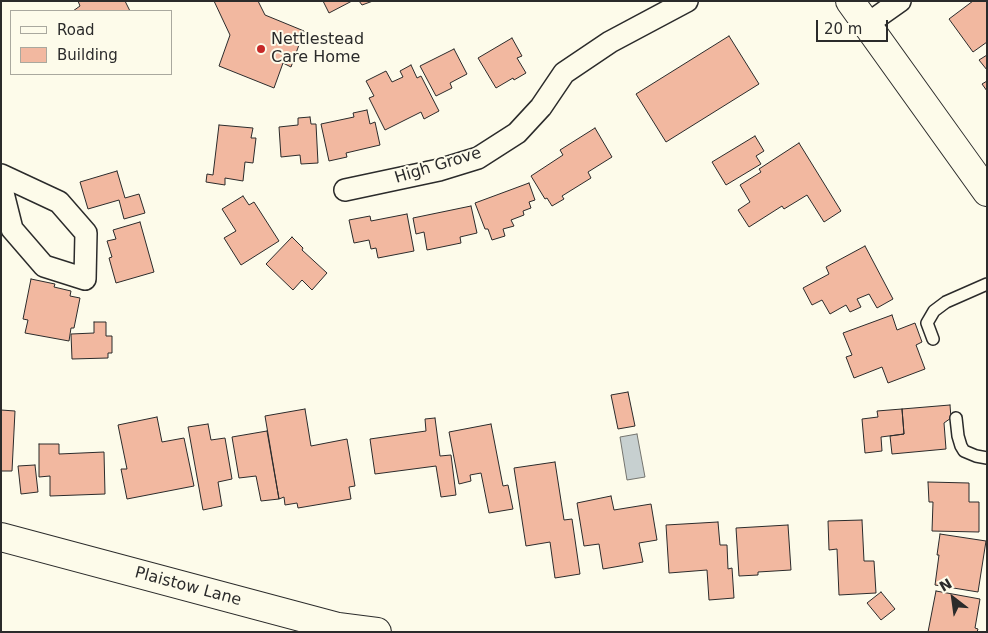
<!DOCTYPE html>
<style>
body{margin:0}
#map{position:relative;width:988px;height:633px;overflow:hidden;background:#fdfbea;font-family:"DejaVu Sans",sans-serif}
canvas{display:block}
.frame{position:absolute;inset:0;border:2px solid #2b2b2b;pointer-events:none}
.legend{position:absolute;left:10px;top:10px;width:162px;height:65px;box-sizing:border-box;background:#fdfbea;border:1px solid #a9a89e;margin:0;padding:6px 9px;list-style:none;font-size:15px;color:#2b2b2b}
.legend li{display:flex;align-items:center;gap:10px;height:25px}
.legend b{width:25px;border:1px solid #a9a89e}
.north{position:absolute;left:928px;top:573px;width:50px;height:50px;-webkit-text-stroke:4px #fdfbea;paint-order:stroke;rotate:330deg;font-size:14px;font-weight:700;line-height:20px;text-align:center;color:#2b2b2b}
.north::after{content:'';display:block;margin:auto;width:18px;height:22px;background:#2b2b2b;clip-path:polygon(50% 0,100% 100%,50% 72%,0 100%)}
.scale{position:absolute;left:816px;top:20px;width:72px;height:22px;box-sizing:border-box;border:2px solid #2b2b2b;border-top:0;padding-left:6px;font-size:15px;line-height:18px;white-space:nowrap;color:#2b2b2b;-webkit-text-stroke:4px #fdfbea;paint-order:stroke}
</style>
<div id="map">
<canvas width="988" height="633"></canvas>
<div class="frame"></div>
<ul class="legend">
<li><b style="height:6px;background:#fdfbea"></b>Road</li>
<li><b style="height:14px;background:#f2b8a0"></b>Building</li>
</ul>
<div class="north">N</div>
<div class="scale">20 m</div>
</div>
<script>
const ctx = document.querySelector('canvas').getContext('2d');
ctx.lineJoin = 'round';
function paint(path, color) { ctx.fillStyle = color; ctx.fill(path, 'evenodd'); }
const shape = rows => new Path2D(rows.map(r => 'M' + r).join(''));
function trace(path, color, width, dash) { ctx.strokeStyle = color; ctx.lineWidth = width; ctx.lineCap = dash ? 'butt' : 'round'; ctx.setLineDash(dash || []); ctx.stroke(path); }
function drawText(font, color, halo, rows, align = 'center') {
  ctx.font = font + ' "DejaVu Sans",sans-serif'; ctx.lineWidth = 4; ctx.setLineDash([]); ctx.textBaseline = 'middle'; ctx.strokeStyle = halo; ctx.fillStyle = color; for (const [text, x, y, turn = 0] of rows) {
    ctx.save(); ctx.translate(x, y); ctx.rotate((+turn || 0) * Math.PI / 180); ctx.textAlign = isNaN(turn) ? turn : align; if (halo) ctx.strokeText(text, 0, 0); ctx.fillText(text, 0, 0); ctx.restore();
  }
}
const water = shape([
 [637,434,645,477,627,480,620,437,637,434]
]);
const building = shape([
 [78,1,125,1,130,11,73,11,80,6,78,1],
 [214,1,258,1,265,15,304,31,291,67,283,63,274,88,219,66,230,35,214,1],
 [323,1,352,1,329,13,323,1],
 [359,1,373,1,362,5,359,1],
 [973,1,987,1,987,42,973,52,949,19,973,1],
 [729,36,759,84,666,142,636,94,729,36],
 [512,38,522,56,517,58,526,73,514,80,513,78,496,88,478,58,512,38],
 [454,49,467,74,450,83,452,88,436,96,420,66,454,49],
 [987,55,987,70,979,60,987,55],
 [411,65,417,78,421,76,439,111,424,119,421,112,385,130,369,98,374,96,366,81,386,71,392,82,403,77,400,71,411,65],
 [987,81,987,91,982,84,987,81],
 [367,110,370,124,375,122,380,145,346,153,347,157,329,161,321,124,354,117,353,113,367,110],
 [310,117,311,124,316,124,318,163,301,164,300,155,281,157,279,127,298,125,298,118,310,117],
 [219,125,253,128,251,138,256,138,253,163,245,162,243,181,225,178,225,185,206,182,207,174,213,175,219,125],
 [595,128,612,157,588,172,591,178,562,196,564,199,552,206,547,198,545,199,531,176,563,155,560,150,595,128],
 [755,136,764,151,756,156,761,164,726,185,712,162,755,136],
 [799,143,841,211,824,222,807,195,784,209,782,206,749,227,738,210,750,202,740,185,761,172,759,169,799,143],
 [117,171,125,198,139,194,145,213,124,219,119,200,88,209,80,182,117,171],
 [529,183,535,200,529,202,531,208,523,211,524,215,511,220,514,226,503,229,505,236,492,240,488,229,485,229,475,203,529,183],
 [243,196,249,205,254,202,279,241,241,265,224,238,236,231,222,209,243,196],
 [471,206,477,233,460,237,461,243,427,250,424,232,416,234,413,218,471,206],
 [407,214,414,251,378,258,376,248,371,249,369,240,354,243,349,220,370,216,371,221,407,214],
 [140,222,154,272,116,283,109,258,112,257,107,241,116,239,113,230,140,222],
 [292,237,303,248,302,250,327,273,312,290,302,280,293,290,266,264,292,237],
 [865,246,893,299,877,308,869,294,857,299,861,307,850,312,846,305,830,314,822,300,812,305,803,288,829,274,826,267,865,246],
 [31,279,55,284,54,287,71,291,70,296,80,298,74,328,71,328,69,341,25,333,28,320,23,319,31,279],
 [892,315,897,330,915,323,922,342,916,345,925,369,888,383,882,367,854,378,846,357,852,355,843,333,892,315],
 [94,322,106,322,106,336,112,336,112,353,108,353,108,358,72,359,71,334,94,333,94,322],
 [628,392,635,426,618,429,611,395,628,392],
 [950,405,951,418,944,423,946,449,892,454,890,436,904,434,902,409,950,405],
 [305,409,311,446,347,439,355,486,349,487,351,499,298,508,297,503,285,505,284,497,279,499,265,416,305,409],
 [902,409,904,434,881,437,882,451,865,453,862,419,878,417,877,411,902,409],
 [1,410,15,411,12,471,1,471,1,410],
 [157,417,162,442,184,438,194,486,127,499,121,469,127,469,118,425,157,417],
 [435,418,440,456,451,455,456,495,441,497,436,466,375,474,370,439,426,431,425,419,435,418],
 [208,424,211,440,225,438,232,479,218,482,222,506,203,510,188,427,208,424],
 [491,424,503,486,508,485,513,509,489,513,481,473,470,475,471,481,459,484,449,432,491,424],
 [267,431,279,499,261,501,256,476,239,478,232,437,267,431],
 [39,444,59,444,59,454,104,452,105,494,50,496,50,476,39,477,39,444],
 [555,462,564,520,572,519,580,574,555,578,550,542,526,546,514,468,555,462],
 [35,465,38,492,21,494,18,466,35,465],
 [928,482,969,483,969,502,979,502,979,532,932,531,933,502,929,502,928,482],
 [611,496,614,510,651,504,657,540,639,543,643,562,603,569,599,544,584,546,577,503,611,496],
 [862,520,864,561,874,561,876,593,839,595,837,549,829,550,828,521,862,520],
 [718,522,720,545,727,545,728,569,732,568,734,598,709,600,707,570,669,573,666,525,718,522],
 [788,525,791,570,758,572,758,575,739,576,736,528,788,525],
 [940,534,986,541,978,592,935,585,939,555,937,555,940,534],
 [936,591,980,599,975,628,978,629,977,632,928,632,936,591],
 [881,592,895,609,881,620,867,603,881,592]
]);
const service = shape([
 [933,339,927,323,934,311,946,302,987,284],
 [956,418,958,436,961,446,964,451,976,456,987,458]
]);
const minor = shape([
 [866,25,900,1],
 [1,175,59,202,86,233,85,279,44,266,12,229,1,185],
 [345,190,439,170,478,158,517,133,541,107,564,73,610,42,687,1]
]);
const tertiary = shape([
 [850,1,987,192],
 [1,537,338,627,377,632]
]);
const markers = [
 [261,49,5,"#c62828"]
];
const poiNames = [
 ["Nettlestead",271,40],
 ["Care Home",271,58]
];
const streetNames = [
 ["High Grove",438,166,-17],
 ["Plaistow Lane",188,587,15]
];
paint(water, '#c7d0d0');
trace(water, '#74746e', 1);
paint(building, '#f2b8a0');
trace(building, '#2b2b2b', 1);
trace(service, '#2b2b2b', 14);
trace(minor, '#2b2b2b', 24);
trace(tertiary, '#2b2b2b', 30);
trace(service, '#fdfbea', 11);
trace(minor, '#fdfbea', 21);
trace(tertiary, '#fdfbea', 28);
for (const [x, y, r, color] of markers) { const dot = new Path2D(); dot.arc(x, y, r, 0, 2 * Math.PI); ctx.fillStyle = color; ctx.fill(dot); trace(dot, '#fdfbea', 2); }
drawText('16px', '#2b2b2b', '#fdfbea', poiNames, 'left');
drawText('16px', '#2b2b2b', '#fdfbea', streetNames);
</script>
